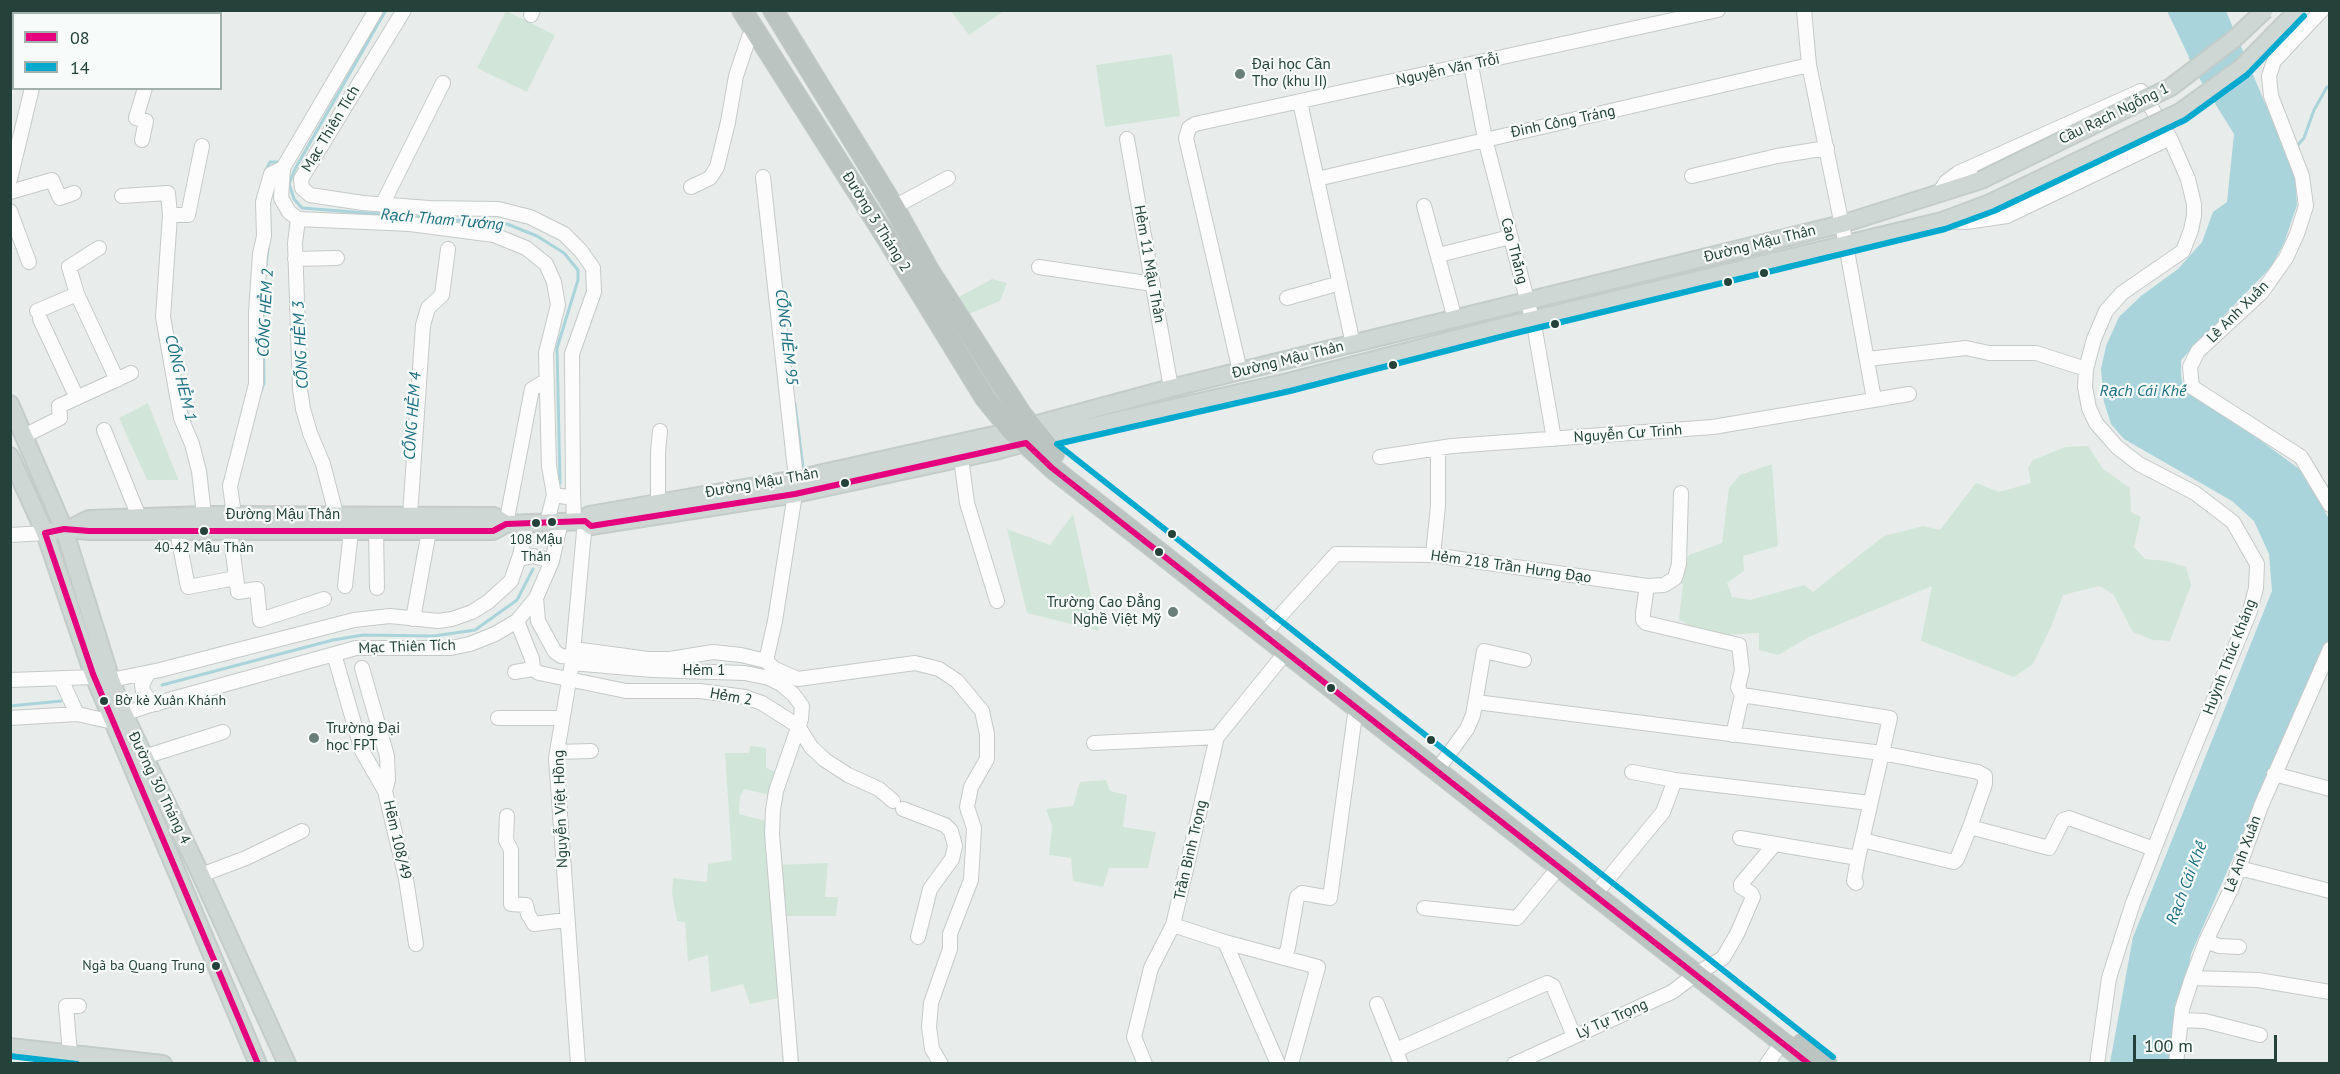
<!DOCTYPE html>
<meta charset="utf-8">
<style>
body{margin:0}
#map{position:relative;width:2340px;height:1074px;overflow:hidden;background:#e8edeb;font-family:"PT Sans",sans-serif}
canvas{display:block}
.frame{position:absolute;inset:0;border:12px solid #24423a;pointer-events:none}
.legend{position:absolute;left:12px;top:12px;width:210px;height:78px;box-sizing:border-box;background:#f7fbf9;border:2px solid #a3b1ad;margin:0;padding:8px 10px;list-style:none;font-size:18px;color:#24423a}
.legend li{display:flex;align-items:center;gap:12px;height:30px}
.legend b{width:30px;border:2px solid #a3b1ad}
.scale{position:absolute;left:2133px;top:1035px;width:144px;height:27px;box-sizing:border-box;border:3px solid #24423a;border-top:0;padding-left:8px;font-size:18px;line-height:21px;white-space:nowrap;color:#24423a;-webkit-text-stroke:4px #f7fbf9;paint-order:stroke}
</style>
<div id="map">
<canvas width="2340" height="1074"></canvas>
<div class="frame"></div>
<ul class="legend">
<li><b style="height:8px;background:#e5007d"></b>08</li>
<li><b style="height:8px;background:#00a9ce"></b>14</li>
</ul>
<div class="scale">100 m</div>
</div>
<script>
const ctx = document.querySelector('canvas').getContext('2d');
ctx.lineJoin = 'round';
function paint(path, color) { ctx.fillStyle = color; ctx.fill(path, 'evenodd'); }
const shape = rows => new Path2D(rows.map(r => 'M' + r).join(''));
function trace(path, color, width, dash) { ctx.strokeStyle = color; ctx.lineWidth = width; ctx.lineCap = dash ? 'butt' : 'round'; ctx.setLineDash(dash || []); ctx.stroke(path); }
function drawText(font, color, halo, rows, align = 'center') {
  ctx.font = font + ' "PT Sans",sans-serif'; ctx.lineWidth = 4.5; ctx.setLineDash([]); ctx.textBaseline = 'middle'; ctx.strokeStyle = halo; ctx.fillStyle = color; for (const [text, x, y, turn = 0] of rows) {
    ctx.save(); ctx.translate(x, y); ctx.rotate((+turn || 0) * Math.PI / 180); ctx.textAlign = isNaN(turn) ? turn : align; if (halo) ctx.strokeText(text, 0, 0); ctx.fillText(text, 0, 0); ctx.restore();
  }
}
const green = shape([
 [506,11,555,35,527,92,477,68],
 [951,11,1004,11,969,35],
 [1172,54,1180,116,1105,127,1096,65],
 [992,279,1007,283,1000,301,964,316,955,299],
 [148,403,178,479,178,480,147,480,119,418],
 [2088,446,2103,469,2130,488,2131,512,2141,517,2134,547,2145,559,2166,561,2186,567,2191,585,2170,641,2153,640,2133,632,2113,594,2099,586,2063,595,2051,627,2033,664,2014,677,1921,641,1932,586,1809,637,1778,655,1759,650,1759,633,1704,636,1679,619,1683,584,1679,578,1689,555,1722,543,1729,488,1740,475,1772,464,1778,546,1743,556,1744,571,1727,583,1732,597,1750,600,1804,585,1813,592,1884,536,1923,526,1940,530,1976,483,1999,492,2031,483,2028,468,2033,460,2065,447],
 [1073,514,1099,631,1027,613,1007,529,1050,545],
 [750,746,766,748,766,768,777,772,770,795,744,789,740,797,739,814,770,822,773,865,828,863,825,897,838,897,836,916,781,916,784,997,750,1004,743,984,711,992,708,955,688,961,685,922,677,921,672,893,673,878,707,882,708,864,732,860,725,753,749,753],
 [1106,780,1110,791,1127,795,1123,827,1156,832,1148,868,1109,868,1103,887,1073,881,1071,858,1049,855,1052,826,1046,809,1073,806,1080,782]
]);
const water = shape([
 [2167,11,2226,11,2295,174,2297,205,2284,243,2271,267,2181,360,2181,376,2184,390,2249,432,2302,471,2329,519,2330,636,2191,954,2171,1063,2110,1063,2133,937,2272,591,2269,554,2254,521,2232,501,2124,439,2111,424,2104,402,2101,369,2106,346,2119,317,2141,296,2178,269,2202,242,2213,212,2227,202,2234,134,2191,65,2188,55]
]);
const stream = shape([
 [386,10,295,169,289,184,294,199,302,208,507,224,537,236,564,253,578,270,578,280,557,348,560,483],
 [2295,148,2304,138,2314,110,2327,87,2330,87],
 [265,172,270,162,282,162],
 [266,266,270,231],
 [260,394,264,383,263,314],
 [795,404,803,467],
 [186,409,190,422],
 [162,685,333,640,363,635,434,636,475,630,517,600,533,569],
 [10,706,61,701]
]);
const minor = shape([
 [11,10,20,14],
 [376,10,283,168,281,198,289,212,298,219,410,224,494,235,526,248,546,264,554,282,558,305,546,353,549,466,554,495,567,497,573,493,572,354,594,292,593,268,581,251,564,234,530,217,498,209,429,208,363,203,310,195,302,188,301,179,404,10],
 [1804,10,1809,65,1846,245,1874,399],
 [2322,10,2274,61,2269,76,2271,96,2302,176,2306,206,2297,234,2286,258,2262,292,2198,351,2190,367,2192,387,2301,457,2330,505],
 [124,14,125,10],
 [531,15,533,10],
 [1471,65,1485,139,1535,330,1554,439],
 [1300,102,1353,344],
 [1127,139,1171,388],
 [142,140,146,121,136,118,145,88],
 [202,146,188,215,170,215,163,317,181,418,192,444,199,471,204,515],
 [1692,176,1777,156,1827,148],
 [763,177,796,479],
 [10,179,32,88],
 [1317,179,1809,65],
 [691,187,710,178,717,167,728,122,736,76,749,37,755,31],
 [10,192,52,180,60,198,74,193],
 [1939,193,1946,182,1958,173,2141,91,2170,138,2188,179,2194,204,2194,216,2191,230,2183,251,2122,293,2106,311,2094,339,2086,369,2085,387,2089,408,2096,423,2117,447,2139,464,2195,493,2233,522,2257,564,2256,588,2250,611,2181,780,2133,903,2109,978,2097,1064],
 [122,196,168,193,170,215],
 [382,205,443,83],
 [1424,206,1455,319],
 [894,207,948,178],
 [10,211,29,262],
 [298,219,295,243,300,389,303,409,310,433,323,464,336,514],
 [1944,221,1966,222,2007,216,2170,138],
 [1439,255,1510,237],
 [295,259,337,258],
 [1039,267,1153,284],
 [77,294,117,380],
 [1287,298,1340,283],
 [37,311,77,294,69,267,99,248],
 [40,319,77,398],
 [1867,359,1966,348,1989,353,2036,353,2086,369],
 [1240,371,1186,138,1189,128,1195,124,1718,10],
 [104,430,139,517],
 [24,436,60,418,59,406,131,373],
 [1380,457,1452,446,1713,427,1909,394],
 [961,458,967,503,997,601],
 [573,493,574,521],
 [658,501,658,452,660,431],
 [234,515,230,486,256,384,256,313,260,254,264,236,263,202,271,174,283,168],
 [410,515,423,325,428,308,442,295,448,249],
 [547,522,554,495],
 [506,524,532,389,547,380],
 [177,531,188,587,236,578],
 [230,531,238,592,257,589,260,620,324,599],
 [376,531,377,588],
 [10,535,45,533],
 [1433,555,1438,506,1438,449],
 [519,559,533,556,552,561],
 [345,586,351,531],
 [1647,586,1664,585,1675,578,1679,564,1681,493],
 [536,598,538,621,555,652,561,656,573,657],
 [413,619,429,531],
 [517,621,532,659,533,669,539,673,626,691,700,691,745,697,762,703,798,726,811,747,825,760,848,775,879,789,893,801],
 [1271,626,1336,554,1433,555,1647,586,1643,613,1643,620,1646,623,1739,645,1742,670,1738,687,1742,695,1733,735],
 [574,649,648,659,670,659,713,652,741,655,766,661,775,669,798,679,915,663,939,669,957,681,982,711,987,734,987,759,971,787,967,807,974,828,971,880,950,934,950,949,931,1003,929,1027,932,1049,941,1064],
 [334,654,362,751,385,791],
 [766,661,775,621,795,494],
 [572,663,652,670,745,673,769,678,781,684,793,694,802,706,801,719,776,791,773,810,772,834,791,1064],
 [362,668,387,756,388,780,385,791,406,879,416,944],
 [515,672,533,669],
 [148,673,142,685,143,692,151,701,157,704],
 [61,679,77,714],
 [10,680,94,677],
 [111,680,160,670,354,620,390,616,438,621,452,619,472,612,488,602,511,581,520,555,527,523],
 [1742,695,1890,718,1858,858,1854,881,1856,883],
 [1476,702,1882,753,1978,772,1985,776,1985,784,1970,827,1957,859,1954,862,1862,840],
 [124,714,147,706,356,648,451,648,470,644,495,634,517,621,536,598,552,561,561,521],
 [10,718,77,714,113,722],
 [498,718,562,718],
 [1094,743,1217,737],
 [557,752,591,751],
 [144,757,223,732],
 [1443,762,1467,729,1473,715,1484,651,1524,660],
 [1632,772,1675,780,1870,803],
 [2274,774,2330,789],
 [903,809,945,825,951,831,955,846,952,859,930,889,918,937],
 [507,816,506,840,511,850,511,904,526,905,528,914,534,924,566,920],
 [1970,827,2049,848,2063,820,2069,818,2154,849],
 [1740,838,1858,858],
 [2239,868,2330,891],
 [201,875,246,858,302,831],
 [1602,886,1663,812,1675,780],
 [1424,908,1517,918,1559,867],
 [1173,925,1225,942],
 [2206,941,2219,946,2239,947],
 [1284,958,1288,948,1297,897,1302,893,1330,898,1356,707],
 [2192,978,2258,980,2330,992],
 [1377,1004,1401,1064],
 [2181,1020,2205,1021,2260,1035],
 [1396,1050,1547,983,1553,986,1574,1036],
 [70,1054,66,1006,79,1006],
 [578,1064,556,758,572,663,585,521],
 [1145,1064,1134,1037,1151,968,1173,925,1217,737,1286,652],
 [1278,1064,1225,942,1318,967,1291,1064],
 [1514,1064,1672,992,1696,974,1723,958,1737,934,1753,897,1751,893,1741,887,1741,884,1774,845],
 [1767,1064,1782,1042],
 [2176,1064,2182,1009,2192,978,2206,941,2232,887,2261,806,2330,649]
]);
const major = shape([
 [10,404,64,529,111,680,124,714,201,875,287,1064],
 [10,456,45,533,93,674,258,1064],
 [585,521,589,515,796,479,1012,431,1171,388,1842,224,1981,180],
 [69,529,89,519,204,515,494,516,506,524],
 [45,533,64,529,89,531,493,531,506,524,585,521,591,526,795,494,995,451,1049,436,1288,382,1510,325,1942,221,1990,203],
 [10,1047,163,1064]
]);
const highway = shape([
 [742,10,888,240,985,398,1012,431,1052,468,1810,1064],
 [773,10,894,207,930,272,1022,415,1054,454],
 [1802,1044,1827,1064]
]);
const majorBridge = shape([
 [1981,180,2171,87,2234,39,2265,10],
 [1990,203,2180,112,2241,68,2298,10]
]);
const bus1 = shape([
 [258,1064,93,674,45,533,64,529,89,531,493,531,506,524,585,521,591,526,795,494,1026,443,1052,468,1809,1064]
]);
const bus2 = shape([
 [10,1056,77,1064],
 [1833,1057,1057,444,1290,391,1512,334,1945,229,1994,211,2185,120,2247,75,2304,16]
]);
const markers = [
 [1240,74,6,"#697e78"],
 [1764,273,5,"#24423a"],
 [1728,282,5,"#24423a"],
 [1555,324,5,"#24423a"],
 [1393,365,5,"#24423a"],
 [845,483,5,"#24423a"],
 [552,522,5,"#24423a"],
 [536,523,5,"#24423a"],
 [204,531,5,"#24423a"],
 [1172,534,5,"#24423a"],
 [1159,552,5,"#24423a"],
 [1173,612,6,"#697e78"],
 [1331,688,5,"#24423a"],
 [104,701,5,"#24423a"],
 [314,738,6,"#697e78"],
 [1431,740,5,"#24423a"],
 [216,966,5,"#24423a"]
];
const busNames = [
 ["108 Mậu",536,540],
 ["Thân",536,557],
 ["40-42 Mậu Thân",204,548],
 ["Bờ kè Xuân Khánh",115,701,"left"],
 ["Ngã ba Quang Trung",205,966,"right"]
];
const poiNames = [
 ["Đại học Cần",1252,65],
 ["Thơ (khu II)",1252,82],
 ["Trường Cao Đẳng",1161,603,"right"],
 ["Nghề Việt Mỹ",1161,620,"right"],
 ["Trường Đại",326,729],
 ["học FPT",326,746]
];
const streetNames = [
 ["Nguyễn Văn Trỗi",1448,70,-12],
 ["Cầu Rạch Ngỗng 1",2114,114,-26],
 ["Đinh Công Tráng",1563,122,-12],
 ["Mạc Thiên Tích",331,129,-59],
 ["Đường 3 Tháng 2",876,222,58],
 ["Đường Mậu Thân",1760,244,-14],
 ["Cao Thắng",1514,251,75],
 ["Hẻm 11 Mậu Thân",1149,264,80],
 ["Lê Anh Xuân",2238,312,-45],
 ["Đường Mậu Thân",1288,360,-14],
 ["Nguyễn Cư Trinh",1628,434,-4],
 ["Đường Mậu Thân",762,483,-10],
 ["Đường Mậu Thân",283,515],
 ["Hẻm 218 Trần Hưng Đạo",1511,567,8],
 ["Mạc Thiên Tích",407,647,-2],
 ["Huỳnh Thúc Kháng",2230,657,-69],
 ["Hẻm 1",704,671],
 ["Hẻm 2",731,697,10],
 ["Đường 30 Tháng 4",159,788,64],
 ["Nguyễn Việt Hồng",561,809,-92],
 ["Hẽm 108/49",397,840,77],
 ["Trần Bình Trọng",1191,850,-77],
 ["Lê Anh Xuân",2243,854,-70],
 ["Lý Tự Trọng",1612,1019,-24]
];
const waterNames = [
 ["Rạch Tham Tướng",442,220,5],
 ["CỐNG HẺM 2",266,313,-87],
 ["CỐNG HẺM 95",786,337,83],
 ["CỐNG HẺM 3",301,345,-93],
 ["CỐNG HẺM 1",180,378,76],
 ["Rạch Cái Khế",2143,391],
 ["CỐNG HẺM 4",413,416,-86],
 ["Rạch Cái Khế",2187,883,-69]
];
paint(green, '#d1e6d8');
paint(water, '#a9d4db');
trace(stream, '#a9d4db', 3);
trace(minor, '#c5cac8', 16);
trace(major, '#c3ccc9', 20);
trace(highway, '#c3ccc9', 22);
trace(minor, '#fcfcfc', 14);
trace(major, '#cfd7d5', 16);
trace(highway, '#bcc4c2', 20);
trace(majorBridge, '#c3ccc9', 20, []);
trace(majorBridge, '#cfd7d5', 16);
trace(bus1, '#e5007d', 6);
trace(bus2, '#00a9ce', 6);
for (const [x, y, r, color] of markers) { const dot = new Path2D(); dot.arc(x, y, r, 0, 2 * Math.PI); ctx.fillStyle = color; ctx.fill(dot); trace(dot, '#f7fbf9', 2); }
drawText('14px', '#24423a', '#f7fbf9', busNames);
drawText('15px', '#24423a', '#f7fbf9', poiNames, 'left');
drawText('15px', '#24423a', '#f7fbf9', streetNames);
drawText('italic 16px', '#1c6f80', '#f7fbf9', waterNames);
</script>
